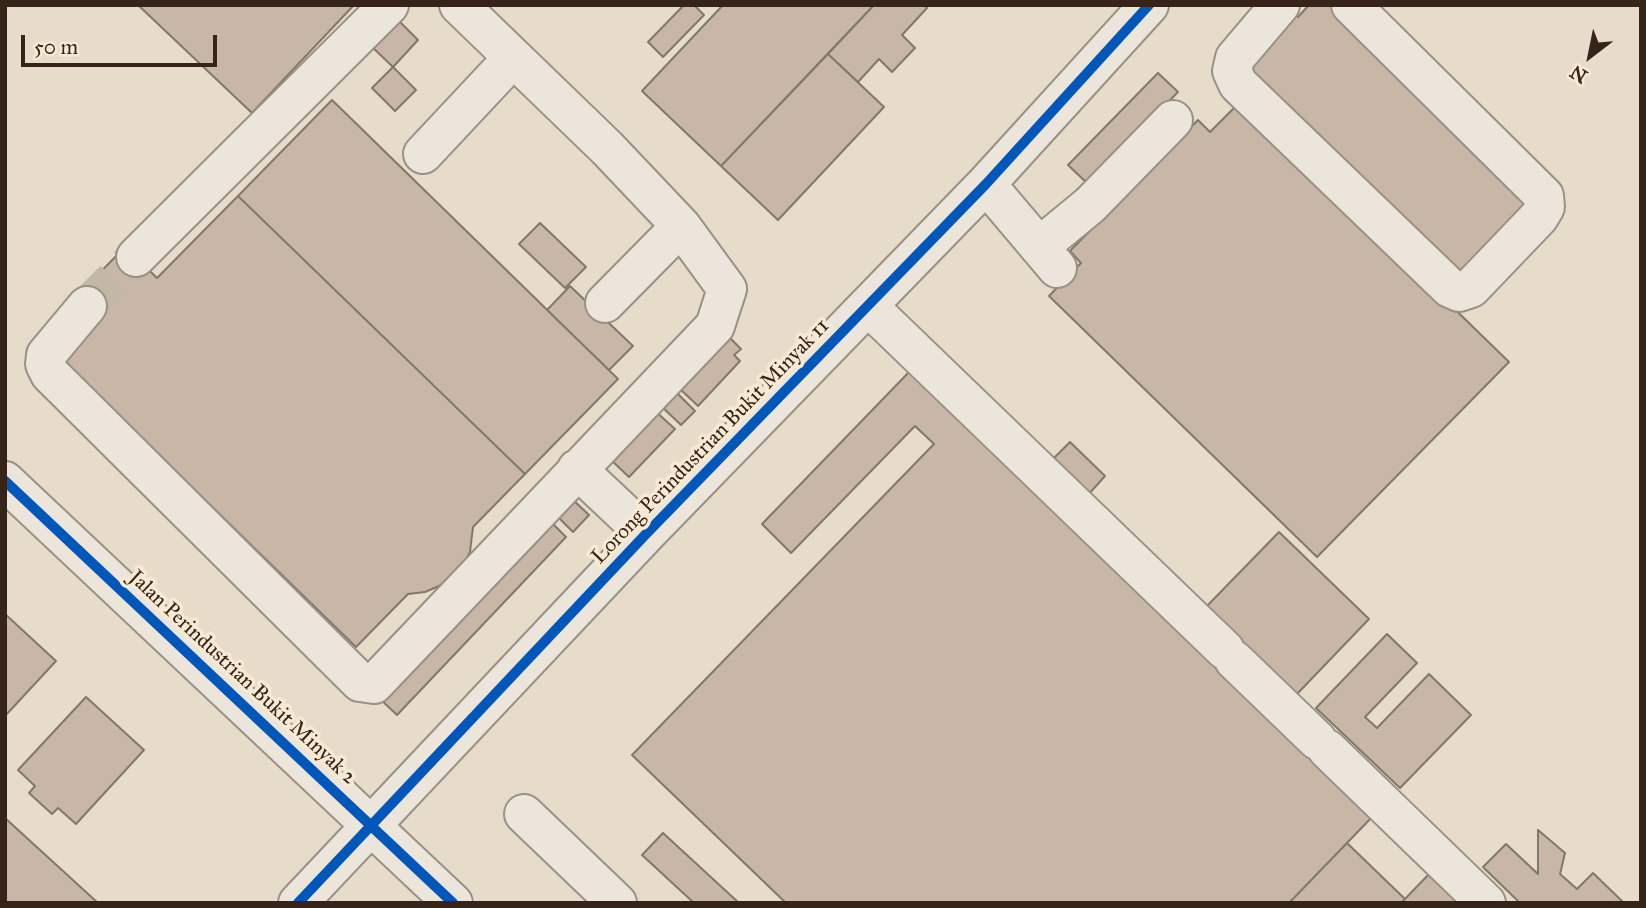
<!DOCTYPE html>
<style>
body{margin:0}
#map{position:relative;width:1646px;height:908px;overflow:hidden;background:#e6dcc9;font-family:"IM FELL Great Primer",serif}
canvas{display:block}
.frame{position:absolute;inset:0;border:7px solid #362319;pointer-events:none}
.north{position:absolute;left:1555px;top:21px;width:70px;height:70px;-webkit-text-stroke:5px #f7ead4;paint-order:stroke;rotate:212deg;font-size:19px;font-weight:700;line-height:28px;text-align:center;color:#362319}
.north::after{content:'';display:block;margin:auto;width:24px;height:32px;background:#362319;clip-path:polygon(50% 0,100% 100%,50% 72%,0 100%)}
.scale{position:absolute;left:21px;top:35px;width:196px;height:32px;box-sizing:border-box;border:4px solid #362319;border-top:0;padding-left:9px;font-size:21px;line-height:24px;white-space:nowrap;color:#362319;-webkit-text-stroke:5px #f7ead4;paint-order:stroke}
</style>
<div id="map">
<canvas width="1646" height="908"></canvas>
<div class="frame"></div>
<div class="north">N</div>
<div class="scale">50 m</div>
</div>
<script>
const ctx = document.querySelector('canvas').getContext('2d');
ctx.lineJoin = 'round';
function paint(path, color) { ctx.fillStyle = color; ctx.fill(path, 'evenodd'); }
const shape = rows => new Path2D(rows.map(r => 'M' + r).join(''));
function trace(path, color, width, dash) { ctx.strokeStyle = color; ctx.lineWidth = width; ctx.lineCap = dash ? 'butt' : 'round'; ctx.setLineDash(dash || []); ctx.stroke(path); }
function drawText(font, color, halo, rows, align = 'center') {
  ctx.font = font + ' "IM FELL Great Primer",serif'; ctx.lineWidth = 7; ctx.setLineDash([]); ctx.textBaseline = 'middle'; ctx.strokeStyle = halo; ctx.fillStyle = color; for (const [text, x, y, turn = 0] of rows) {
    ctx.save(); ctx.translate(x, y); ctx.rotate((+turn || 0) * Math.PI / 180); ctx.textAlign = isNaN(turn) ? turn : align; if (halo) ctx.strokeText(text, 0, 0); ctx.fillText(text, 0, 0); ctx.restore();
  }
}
const building = shape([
 [138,5,354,5,252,113,138,5],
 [684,5,694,5,704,15,663,57,648,42,684,5],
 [723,5,874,5,721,166,642,91,723,5],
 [874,5,924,5,927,8,902,35,915,48,892,72,879,59,858,82,828,54,874,5],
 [1309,5,1334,5,1537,204,1456,287,1240,76,1290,10,1298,17,1309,5],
 [394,16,418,40,393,67,368,43,394,16],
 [828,54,884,107,778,220,721,166,828,54],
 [393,67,416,90,395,111,372,88,393,67],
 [1158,73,1178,92,1088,184,1068,165,1158,73],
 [332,100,618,379,525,474,238,196,332,100],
 [1241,101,1509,362,1317,557,1049,296,1081,263,1070,251,1198,120,1210,132,1241,101],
 [238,196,525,474,473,527,470,552,463,566,452,577,439,586,425,592,408,594,356,647,54,353,77,296,125,247,157,278,238,196],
 [540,223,586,267,565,288,519,244,540,223],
 [570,286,633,346,609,370,547,310,570,286],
 [727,335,741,349,734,355,740,361,698,406,678,387,727,335],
 [911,370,1374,815,1289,903,786,903,632,755,934,444,915,426,791,553,762,524,911,370],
 [674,390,695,411,681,425,660,405,674,390],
 [654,410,675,429,629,477,609,458,654,410],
 [1070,442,1105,476,1088,495,1052,460,1070,442],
 [571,498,589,515,573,532,555,514,571,498],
 [548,519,566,537,397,715,378,697,548,519],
 [1279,532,1369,619,1297,694,1206,607,1279,532],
 [5,614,56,661,5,716,5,614],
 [1387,634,1417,663,1365,717,1377,728,1429,674,1471,715,1400,788,1316,708,1387,634],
 [86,697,144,750,76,824,58,808,52,814,29,793,35,786,18,770,86,697],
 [5,818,98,903,5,903,5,818],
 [1538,830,1565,853,1560,874,1577,889,1593,873,1624,903,1520,903,1483,867,1506,844,1538,874,1538,830],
 [663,833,739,903,694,903,642,855,663,833],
 [1347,843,1405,899,1401,903,1289,903,1347,843],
 [1432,871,1464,903,1401,903,1432,871]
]);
const minorTunnel = shape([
 [87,306,136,257]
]);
const minor = shape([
 [1280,5,1235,58,1232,71,1238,84,1450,288,1459,292,1471,288,1539,217,1545,207,1544,196,1351,5],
 [423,154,512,59],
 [986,184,1057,268],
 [1039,247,1090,205,1173,120],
 [136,257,389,5],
 [605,303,681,226],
 [87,306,46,355,45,364,50,374,360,682,374,684,715,326,727,289,681,226,607,148,459,5],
 [869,307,1225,650],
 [577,469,646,534],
 [5,481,453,903],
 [1234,660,1317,740],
 [1327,749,1486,903],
 [524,814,617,903],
 [298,903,646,534,986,184,1149,5]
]);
const cycleway = shape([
 [5,481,453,903],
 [298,903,646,534,986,184,1149,5]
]);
const streetNames = [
 ["Lorong Perindustrian Bukit Minyak 11",711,442,-46],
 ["Jalan Perindustrian Bukit Minyak 2",242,678,43]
];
paint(building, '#c8b7a6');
trace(building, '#80786d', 2);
trace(minorTunnel, '#c3b7a6', 38, [38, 19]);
trace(minor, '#999185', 42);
trace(minor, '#ebe5dc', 38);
trace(cycleway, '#0057b8', 10);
drawText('21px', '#362319', '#f7ead4', streetNames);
</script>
